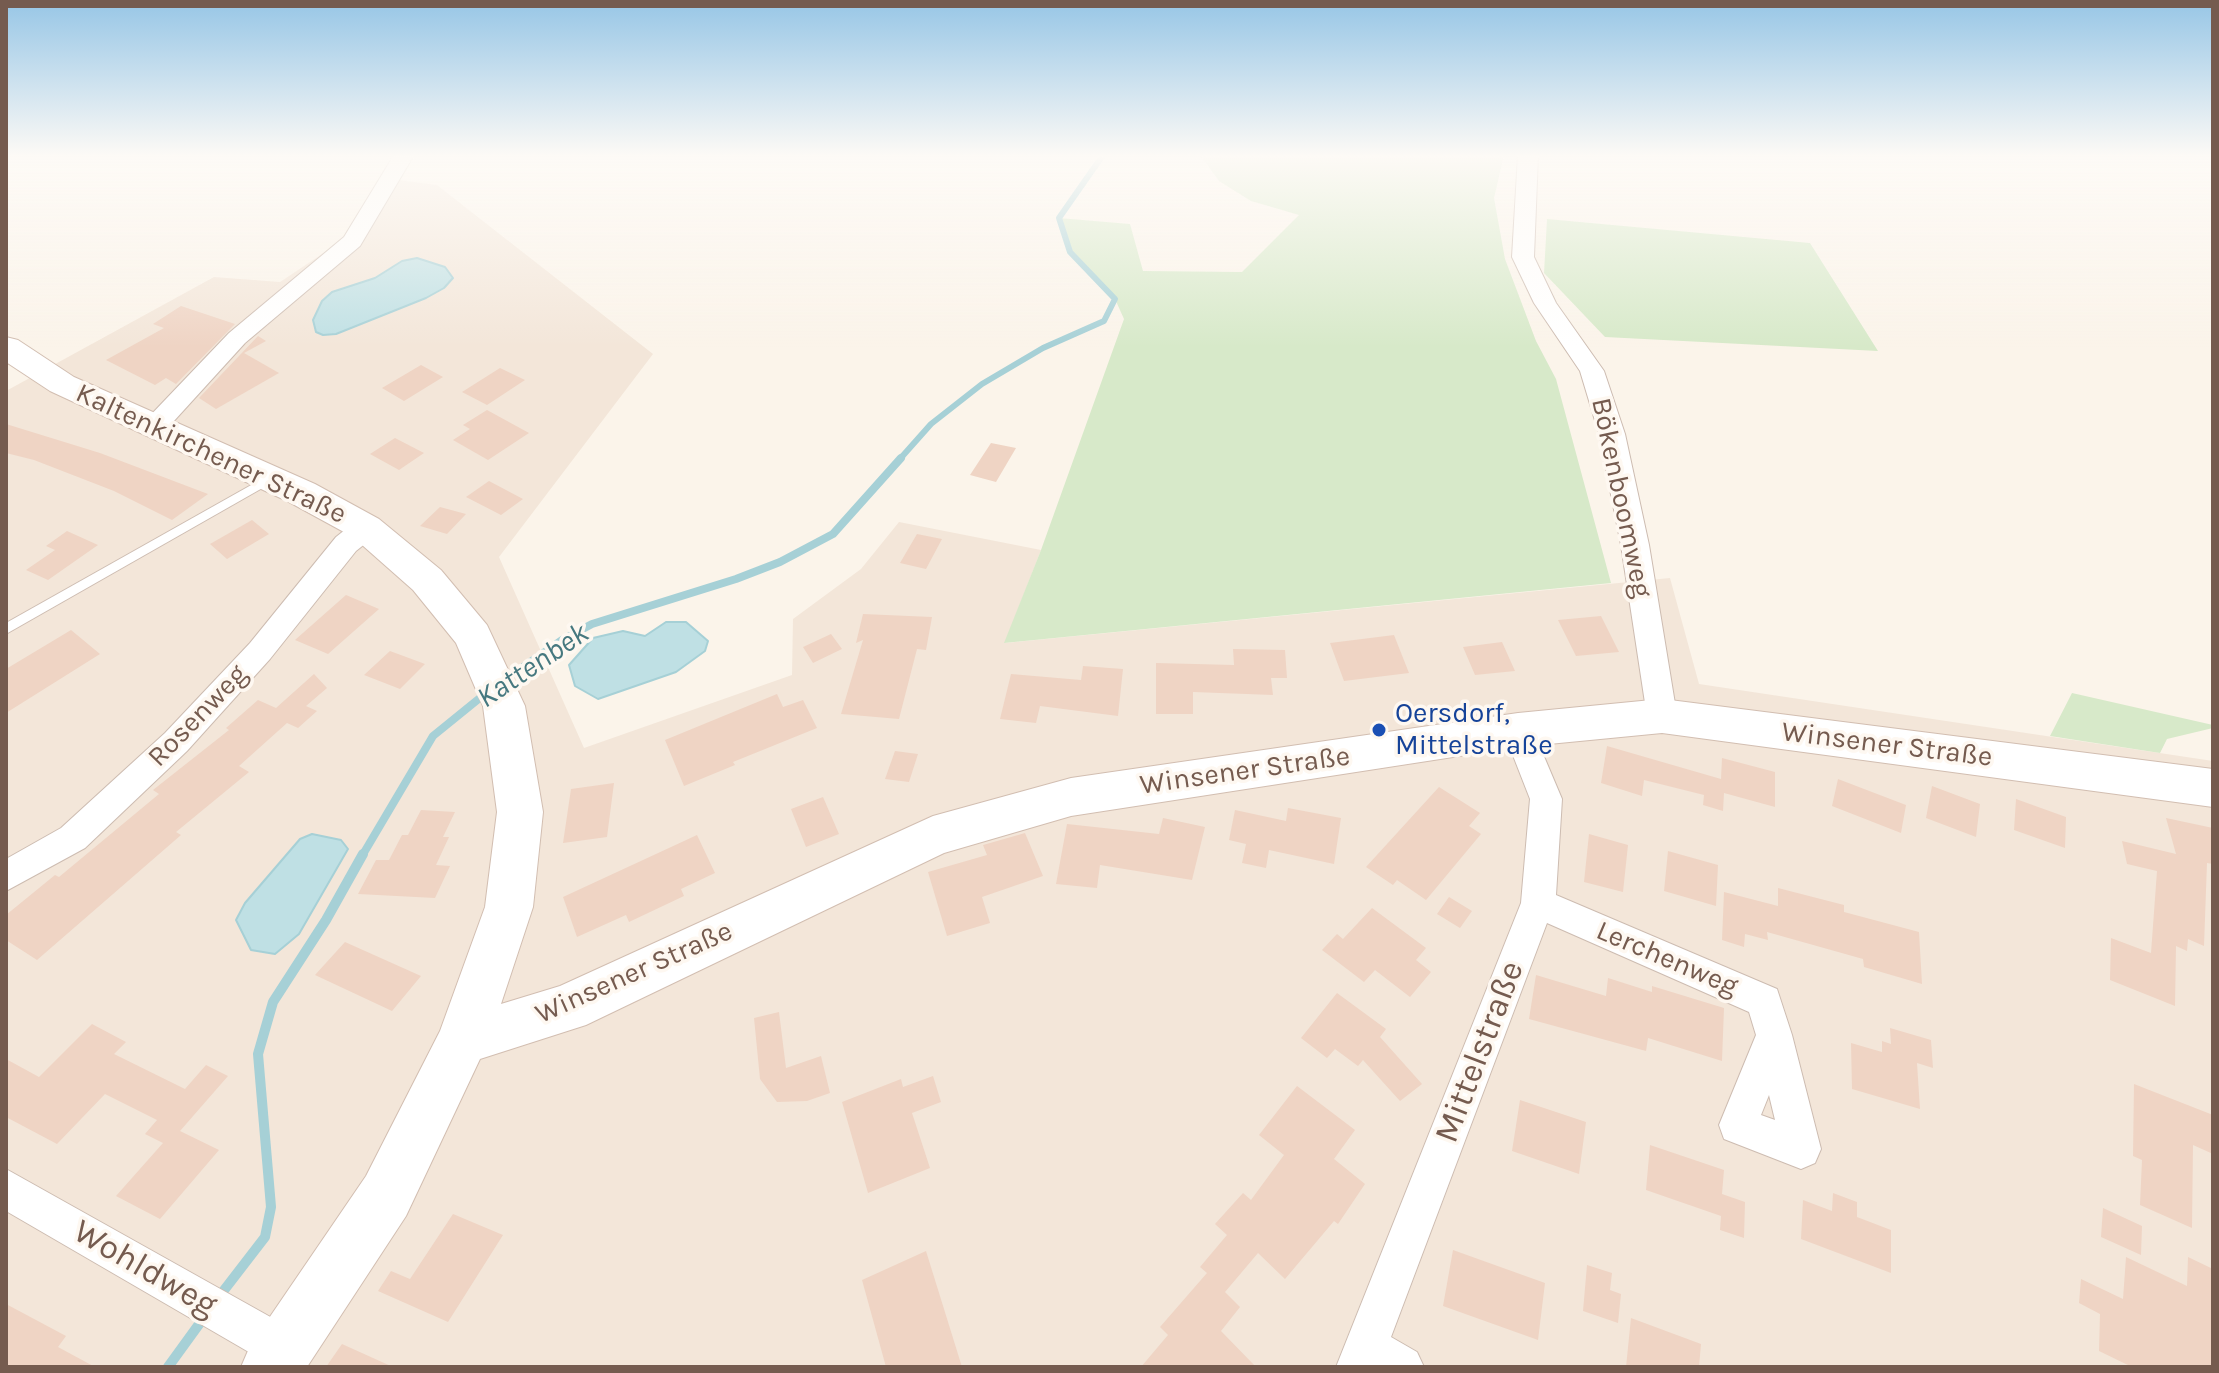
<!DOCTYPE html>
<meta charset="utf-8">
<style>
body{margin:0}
#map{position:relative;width:2219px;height:1373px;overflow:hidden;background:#fbf4ea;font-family:Karla,sans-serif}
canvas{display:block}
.frame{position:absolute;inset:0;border:8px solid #755b4f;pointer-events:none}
</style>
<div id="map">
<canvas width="2219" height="1373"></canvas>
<div class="frame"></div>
</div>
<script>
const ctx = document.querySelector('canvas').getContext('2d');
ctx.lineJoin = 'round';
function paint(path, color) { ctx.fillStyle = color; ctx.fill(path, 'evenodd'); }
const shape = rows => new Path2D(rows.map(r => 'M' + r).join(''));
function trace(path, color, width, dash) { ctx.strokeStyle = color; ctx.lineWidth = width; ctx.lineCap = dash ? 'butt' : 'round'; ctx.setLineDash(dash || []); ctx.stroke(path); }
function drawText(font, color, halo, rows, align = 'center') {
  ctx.font = font + ' Karla,sans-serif'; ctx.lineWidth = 7; ctx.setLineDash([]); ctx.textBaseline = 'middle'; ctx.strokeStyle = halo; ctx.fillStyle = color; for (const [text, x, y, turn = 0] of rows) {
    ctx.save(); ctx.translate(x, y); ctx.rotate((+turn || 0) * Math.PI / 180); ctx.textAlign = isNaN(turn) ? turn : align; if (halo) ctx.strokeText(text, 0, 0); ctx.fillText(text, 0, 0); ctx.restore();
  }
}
const residential = shape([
 [391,179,437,185,653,354,499,557,584,748,792,675,793,619,861,569,899,522,1041,550,1005,643,1670,578,1699,684,2213,761,2213,1367,6,1367,6,391,214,277,280,282,343,240]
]);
const green = shape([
 [1200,155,1504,155,1494,198,1505,259,1536,341,1556,379,1611,583,1004,643,1041,550,1124,319,1115,299,1070,252,1059,218,1130,224,1143,271,1242,272,1299,215,1251,201,1219,181],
 [1547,219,1810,243,1878,351,1605,337,1544,273],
 [2072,693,2213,725,2213,728,2167,739,2160,753,2050,736]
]);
const water = shape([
 [417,258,445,267,453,278,444,288,426,298,336,334,323,335,316,332,313,320,322,301,332,292,375,278,402,261,417,258],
 [666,622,686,622,708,641,705,651,676,672,598,699,575,686,569,665,593,638,623,631,645,636,666,622],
 [312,834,341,840,348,849,299,934,275,954,251,950,236,920,245,903,300,839,312,834]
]);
const streamFar2 = shape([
 [899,460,931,424,982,384,1043,348,1104,321,1115,299,1070,252,1059,218,1103,155]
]);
const streamFar1 = shape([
 [503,681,562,640,592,624,736,579,780,562,833,534,901,458],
 [362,856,433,736,486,693]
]);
const stream = shape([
 [218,1298,265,1237,271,1207,258,1054,273,1002,326,920,363,854],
 [168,1367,205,1316]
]);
const building = shape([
 [181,306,235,324,176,384,166,378,155,385,106,360,164,328,153,324],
 [258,336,266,341,244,353,279,373,216,409,199,398],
 [421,365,443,377,404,401,382,388],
 [500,368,525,380,487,405,462,392],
 [487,410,529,433,488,460,453,440,470,429,463,425],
 [6,424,100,453,208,494,172,520,114,491,34,460,6,453],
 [395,438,424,453,399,470,370,454],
 [991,443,1016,448,996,482,970,475],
 [489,481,523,499,501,515,466,497],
 [440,507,466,514,447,534,420,526],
 [252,520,269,534,227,559,210,544],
 [67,531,98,545,48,580,26,570,55,550,46,546],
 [917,534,942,539,926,569,900,563],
 [346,595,379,609,328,654,295,640],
 [863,614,932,617,926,650,917,649,899,719,841,714,863,640,856,643],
 [1601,616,1619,652,1576,656,1558,620],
 [71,630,100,654,6,713,6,669],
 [831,634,842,649,813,663,803,647],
 [1394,635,1409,673,1344,681,1330,643],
 [1502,642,1515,671,1475,675,1463,647],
 [1233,649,1285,650,1287,678,1271,678,1273,695,1193,692,1193,714,1156,714,1156,663,1234,665],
 [390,651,425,664,400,689,364,675],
 [1083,666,1123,669,1118,716,1040,706,1036,723,1000,719,1011,674,1081,680],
 [314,674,327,688,306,706,317,711,298,728,287,723,239,766,249,772,176,832,181,835,37,960,6,940,6,915,55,875,59,877,159,794,153,790,229,730,226,728,258,700,276,708],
 [777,694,783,707,803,700,817,728,733,762,735,765,684,786,665,740],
 [1607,746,1721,779,1722,758,1775,772,1775,807,1724,793,1723,811,1703,805,1704,795,1644,780,1642,796,1601,783],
 [895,751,918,754,909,782,885,779],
 [1838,779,1906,805,1901,833,1832,806],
 [614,783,607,837,563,843,571,789],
 [1932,786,1980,804,1976,837,1926,818],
 [1439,787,1480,813,1469,826,1481,834,1426,900,1397,880,1393,885,1366,867],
 [823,797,839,834,806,847,791,809],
 [2016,799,2066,817,2065,848,2014,830],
 [1288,808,1341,818,1334,864,1269,850,1266,868,1242,863,1246,844,1229,840,1235,810,1286,821],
 [421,810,455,812,443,837,449,837,436,865,450,866,435,898,358,894,376,860,389,860,402,835,408,835],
 [1163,818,1205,827,1192,880,1100,865,1097,888,1056,884,1067,824,1159,834],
 [2166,818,2213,828,2213,864,2207,863,2204,946,2188,939,2187,951,2176,946,2175,1006,2110,980,2111,938,2151,953,2157,871,2127,864,2122,841,2176,854],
 [1025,833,1043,876,982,897,990,923,947,936,928,872,987,855,983,845],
 [1589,834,1628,845,1623,892,1584,882],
 [697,835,715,873,681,889,684,896,629,922,626,915,577,937,563,897],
 [1668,851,1718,865,1716,906,1664,891],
 [1778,888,1844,905,1844,912,1919,932,1922,984,1864,967,1863,959,1767,932,1768,940,1745,934,1744,947,1722,940,1724,892,1778,906],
 [1449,897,1472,911,1460,928,1437,914],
 [1372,908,1426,948,1416,960,1431,972,1410,997,1375,970,1364,982,1322,950,1337,934,1343,939],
 [345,942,421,976,392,1011,315,975],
 [1536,975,1606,996,1608,978,1652,992,1652,986,1724,1008,1722,1061,1648,1038,1646,1051,1529,1019],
 [1337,993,1386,1029,1380,1037,1422,1084,1400,1101,1363,1060,1358,1066,1335,1049,1327,1058,1301,1038],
 [779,1012,786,1068,821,1056,830,1093,807,1101,777,1102,760,1079,754,1018],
 [92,1024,126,1042,114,1054,185,1089,206,1065,228,1076,180,1131,219,1150,160,1219,116,1196,163,1143,145,1134,157,1120,105,1094,57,1144,6,1117,6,1059,39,1077],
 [1890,1028,1931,1040,1933,1068,1917,1063,1920,1109,1852,1089,1851,1043,1882,1052,1882,1041,1891,1044],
 [933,1076,941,1102,912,1113,930,1168,868,1193,842,1102,901,1079,903,1087],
 [2134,1084,2213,1115,2213,1154,2193,1145,2192,1228,2140,1205,2142,1160,2133,1156],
 [1297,1086,1355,1130,1334,1159,1365,1184,1338,1224,1334,1221,1285,1279,1258,1253,1225,1292,1240,1307,1221,1331,1256,1367,1141,1367,1168,1335,1160,1327,1207,1273,1200,1267,1227,1235,1215,1224,1243,1193,1251,1200,1284,1155,1259,1135],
 [1520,1100,1586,1122,1579,1174,1512,1151],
 [1650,1145,1724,1170,1722,1194,1745,1202,1744,1238,1720,1230,1721,1216,1646,1190],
 [1833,1193,1857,1202,1857,1217,1891,1230,1891,1273,1801,1239,1803,1200,1832,1211],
 [2103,1208,2142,1226,2141,1255,2101,1237],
 [453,1214,503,1235,448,1322,378,1291,391,1271,410,1279],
 [1453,1250,1545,1283,1538,1340,1443,1306],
 [926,1251,962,1367,886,1367,862,1280],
 [2126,1257,2187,1286,2188,1257,2213,1269,2213,1367,2132,1367,2099,1351,2100,1314,2079,1303,2081,1279,2123,1299],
 [1587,1265,1612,1273,1610,1290,1621,1294,1618,1323,1583,1311],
 [6,1304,66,1336,58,1347,95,1367,6,1367],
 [1631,1318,1701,1344,1699,1367,1626,1367],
 [342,1344,393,1367,326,1367]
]);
const lane = shape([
 [269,475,275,479,273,482,6,634,6,623,269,475]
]);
const street = shape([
 [394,155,414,155,360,246,245,343,163,433,145,433,142,427,145,421,229,333,344,237,394,155],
 [1518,155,1538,155,1534,257,1556,303,1604,371,1625,434,1649,545,1677,716,1673,725,1662,728,1651,725,1647,716,1621,545,1599,434,1580,371,1534,303,1512,257,1518,155],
 [366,519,376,521,379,528,376,535,356,551,270,659,187,751,85,848,6,891,6,859,61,828,165,733,250,643,336,537,356,521,366,519],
 [1518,718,1529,721,1562,799,1556,895,1777,989,1792,1035,1821,1149,1815,1163,1801,1169,1724,1139,1719,1125,1756,1035,1749,1012,1547,923,1391,1337,1417,1352,1424,1367,1336,1367,1521,903,1530,799,1503,730,1507,721,1518,718],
 [1769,1095,1775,1120,1761,1115,1769,1095],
 [6,1169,274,1319,301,1330,307,1345,301,1360,286,1366,247,1351,6,1211,6,1169]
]);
const secondary = shape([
 [6,337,18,340,74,377,315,484,379,519,441,570,487,625,525,706,543,812,533,907,501,1004,560,986,933,816,1071,778,1518,713,1662,699,2213,769,2213,807,1662,733,1518,747,1071,816,944,853,586,1025,480,1059,406,1216,307,1367,241,1367,250,1346,366,1176,440,1031,485,907,497,812,483,706,456,643,413,590,353,537,289,502,50,391,6,362,6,337]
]);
const markers = [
 [1379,730,8,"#1a4fb4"]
];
const streetNames = [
 ["Kaltenkirchener Straße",211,454,25],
 ["Bökenboomweg",1621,498,78],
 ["Rosenweg",198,716,-46],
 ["Winsener Straße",1887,745,7],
 ["Winsener Straße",1245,771,-8],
 ["Lerchenweg",1667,959,23],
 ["Winsener Straße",634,973,-24]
];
const transitNames = [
 ["Oersdorf,",1395,714],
 ["Mittelstraße",1395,746]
];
const waterNames = [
 ["Kattenbek",533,666,-34]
];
const nearStreetnames = [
 ["Mittelstraße",1480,1052,-69],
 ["Wohldweg",145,1269,30]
];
paint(residential, '#f3e6d9');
paint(green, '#d7e9c9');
paint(water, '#bfe0e4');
trace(water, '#a6d0d6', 2);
trace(streamFar2, '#a6d0d6', 6);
trace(streamFar1, '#a6d0d6', 8);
trace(stream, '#a6d0d6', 10);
paint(building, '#efd4c4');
trace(lane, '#cdbcb1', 2);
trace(street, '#cdbcb1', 2);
trace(secondary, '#d2beb1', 2);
paint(lane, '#fff');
paint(street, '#fff');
paint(secondary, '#fff');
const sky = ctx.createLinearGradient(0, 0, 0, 347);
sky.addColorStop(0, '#97c6e6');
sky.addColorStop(0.45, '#fdfaf6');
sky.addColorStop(1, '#fdfaf600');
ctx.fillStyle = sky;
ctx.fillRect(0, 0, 2219, 347);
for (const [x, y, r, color] of markers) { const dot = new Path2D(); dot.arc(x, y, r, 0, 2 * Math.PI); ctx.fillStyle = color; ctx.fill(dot); trace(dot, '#fef8f1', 3); }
drawText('28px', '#755b4f', '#fef8f1', streetNames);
drawText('28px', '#164399', '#fef8f1', transitNames, 'left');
drawText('italic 30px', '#46787f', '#fef8f1', waterNames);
drawText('34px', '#755b4f', '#fef8f1', nearStreetnames);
</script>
